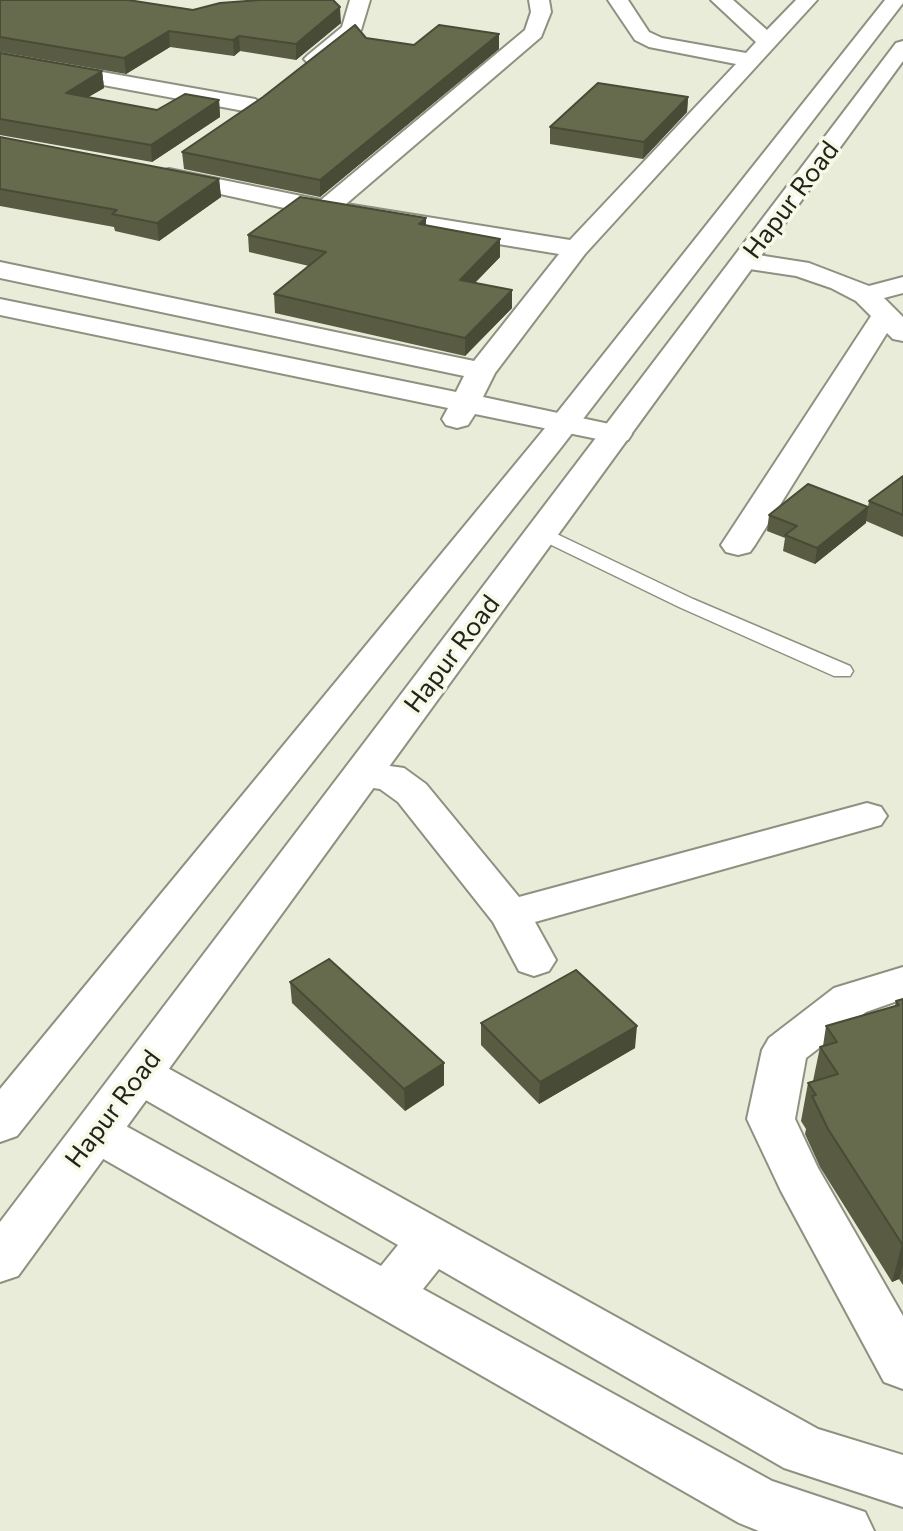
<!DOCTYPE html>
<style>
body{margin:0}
canvas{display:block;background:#e9ecd9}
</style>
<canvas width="903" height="1531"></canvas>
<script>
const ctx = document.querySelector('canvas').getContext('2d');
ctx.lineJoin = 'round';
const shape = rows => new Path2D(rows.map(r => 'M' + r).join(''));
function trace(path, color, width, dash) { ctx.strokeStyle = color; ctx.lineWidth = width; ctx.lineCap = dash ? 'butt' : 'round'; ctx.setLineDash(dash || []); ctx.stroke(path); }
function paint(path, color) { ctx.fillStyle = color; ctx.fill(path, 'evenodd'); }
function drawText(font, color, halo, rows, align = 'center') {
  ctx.font = font + ' Commissioner,sans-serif'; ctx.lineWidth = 7; ctx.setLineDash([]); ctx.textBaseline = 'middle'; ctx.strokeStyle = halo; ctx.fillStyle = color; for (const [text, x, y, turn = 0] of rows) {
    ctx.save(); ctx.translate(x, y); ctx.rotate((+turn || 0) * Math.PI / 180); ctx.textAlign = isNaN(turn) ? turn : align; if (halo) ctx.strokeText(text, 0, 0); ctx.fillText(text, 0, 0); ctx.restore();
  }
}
const lane = shape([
 [542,527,693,599,850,666,853,671,850,676,834,676,679,607,535,537,532,533,542,527]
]);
const street = shape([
 [350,0,370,0,361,30,322,63,308,63,304,59,308,55,342,27,350,0],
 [529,0,549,0,551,12,541,37,346,204,570,240,736,64,649,47,635,40,608,0,628,0,649,32,662,38,746,53,756,42,711,0,733,0,767,30,796,0,817,0,585,254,495,373,483,397,628,428,632,434,628,440,617,443,475,414,468,425,457,428,446,425,442,419,448,408,0,315,0,299,456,392,464,376,0,278,0,262,474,361,559,254,298,211,161,181,157,176,161,171,169,169,321,200,525,30,531,12,529,0],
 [0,54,255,99,266,106,255,113,0,66,0,54],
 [745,253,809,263,869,286,903,277,903,293,884,298,903,317,903,341,893,339,887,333,755,545,750,552,738,555,726,552,721,545,871,316,856,301,831,288,796,276,736,267,732,261,736,255,745,253],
 [361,762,404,768,426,784,519,897,867,803,881,807,887,816,881,825,535,922,556,960,549,971,534,976,519,971,493,922,398,802,380,789,347,784,342,775,347,766,361,762],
 [903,967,903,999,866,1012,806,1058,795,1119,818,1168,903,1316,903,1389,884,1382,781,1191,747,1119,762,1050,769,1038,834,988,903,967],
 [139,1056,155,1061,818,1429,903,1455,903,1507,784,1468,439,1269,423,1289,772,1481,865,1512,874,1531,759,1531,739,1523,79,1145,72,1132,79,1119,96,1113,113,1119,381,1266,398,1245,123,1087,116,1074,123,1061,139,1056]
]);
const secondary = shape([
 [885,0,903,0,903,3,563,445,17,1136,0,1142,0,1089,541,433,885,0],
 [903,41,903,61,18,1276,0,1282,0,1222,896,43,903,41]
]);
const wall = shape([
 [0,0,193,10,341,23,296,60,240,51,234,56,170,47,126,74,0,52],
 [366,38,414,45,499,49,320,197,184,169,182,152],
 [0,53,102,71,104,88,88,97,157,110,219,100,220,117,152,162,0,135],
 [688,97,687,112,643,159,550,144,550,127],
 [0,137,219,179,221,197,159,241,115,231,114,227,0,206],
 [426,218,426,225,500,257,475,283,512,308,465,356,275,313,274,294,309,266,249,252,248,235],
 [903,476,903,537,866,521,866,523,815,564,783,551,785,538,767,531,769,515,868,507,869,501],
 [290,982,444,1063,444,1085,405,1111,292,1003],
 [903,999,903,1285,899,1279,892,1282,820,1167,805,1134,806,1129,801,1121,808,1083,813,1081,820,1047,823,1046,826,1026,895,1006,896,1001],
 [481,1023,635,1048,539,1104,481,1045]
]);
const shadedWall = shape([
 [340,7,341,23,296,60,296,44],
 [169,31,170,47,126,74,124,58],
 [499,34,499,49,320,197,320,180],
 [239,36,240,51,234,56,233,40],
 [102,71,104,88,68,109,66,93],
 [688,97,687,112,643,159,644,142],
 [219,100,220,117,152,162,151,145],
 [219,179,221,197,159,241,157,223],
 [426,218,426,235,419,224],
 [500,239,500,257,460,298,460,280],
 [512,290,512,308,465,356,465,338],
 [868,507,866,523,815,564,817,548],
 [637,1026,635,1048,539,1104,540,1082],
 [444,1063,444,1085,405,1111,404,1089],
 [902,1244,903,1244,903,1265,899,1279,892,1282]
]);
const building = shape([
 [0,0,128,0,193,10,220,3,260,0,333,0,340,7,296,44,239,36,233,40,169,31,124,58,0,37,0,0],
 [355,25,366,38,414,45,439,25,499,34,320,180,182,152,263,97,355,25],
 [0,53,102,71,66,93,157,110,185,94,219,100,151,145,0,119,0,53],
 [598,83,688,97,644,142,550,127,598,83],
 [0,137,219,179,157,223,112,214,117,210,0,189,0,137],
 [300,197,426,218,419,224,500,239,460,280,512,290,465,338,274,294,326,252,248,235,300,197],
 [903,476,903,515,869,501,903,476],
 [808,484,868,507,817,548,785,535,797,526,769,515,808,484],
 [329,959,444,1063,404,1089,290,982,329,959],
 [576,970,637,1026,540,1082,481,1023,576,970],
 [903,999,903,1244,902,1244,828,1129,812,1096,816,1095,808,1083,838,1074,820,1047,837,1042,826,1026,899,1005,896,1001,903,999]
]);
const streetNames = [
 ["Hapur Road",791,200,-53],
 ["Hapur Road",452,654,-53],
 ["Hapur Road",113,1109,-53]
];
trace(lane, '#8e9180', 3);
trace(street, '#8e9180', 4);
trace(secondary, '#8e9180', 4);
paint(lane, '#fff');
paint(street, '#fff');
paint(secondary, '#fff');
paint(wall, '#595c42');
paint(shadedWall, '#484b36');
paint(building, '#676b4d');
trace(building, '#484b36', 2);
drawText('26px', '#22231c', '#f6f9e6', streetNames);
</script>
